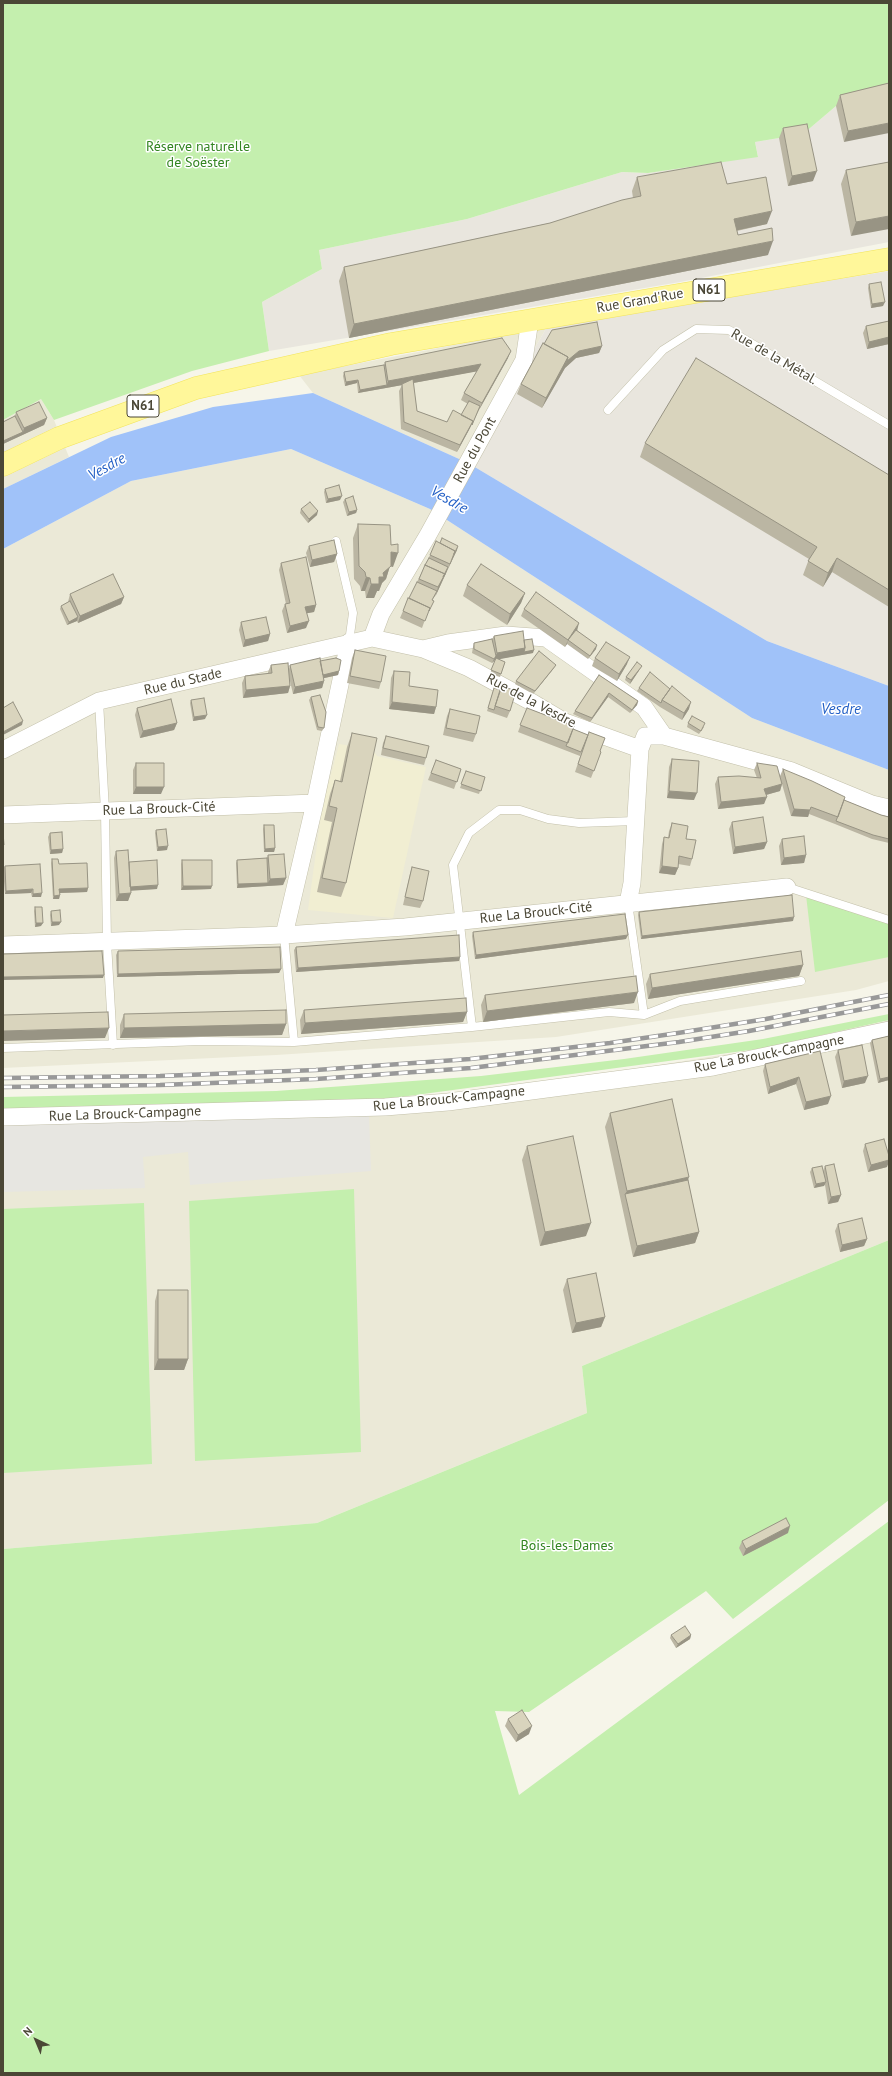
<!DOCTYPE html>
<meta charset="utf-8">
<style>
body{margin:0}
#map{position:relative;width:892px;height:2076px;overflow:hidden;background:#f6f5e9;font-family:"PT Sans",sans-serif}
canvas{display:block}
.frame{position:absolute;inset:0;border:4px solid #4b4736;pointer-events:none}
.north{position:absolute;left:16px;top:2020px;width:40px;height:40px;-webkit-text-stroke:3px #fff;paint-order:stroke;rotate:316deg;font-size:11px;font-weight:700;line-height:16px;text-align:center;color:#4b4736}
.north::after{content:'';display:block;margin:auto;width:14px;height:18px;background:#4b4736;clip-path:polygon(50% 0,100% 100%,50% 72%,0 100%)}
</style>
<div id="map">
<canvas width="892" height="2076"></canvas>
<div class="frame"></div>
<div class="north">N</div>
</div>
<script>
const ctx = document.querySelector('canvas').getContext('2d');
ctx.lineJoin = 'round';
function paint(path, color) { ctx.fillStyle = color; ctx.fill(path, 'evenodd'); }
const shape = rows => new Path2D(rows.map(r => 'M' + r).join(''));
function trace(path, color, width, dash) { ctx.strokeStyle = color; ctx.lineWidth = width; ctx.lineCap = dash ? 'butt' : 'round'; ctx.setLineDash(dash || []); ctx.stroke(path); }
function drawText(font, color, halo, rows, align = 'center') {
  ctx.font = font + ' "PT Sans",sans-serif'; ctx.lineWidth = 3; ctx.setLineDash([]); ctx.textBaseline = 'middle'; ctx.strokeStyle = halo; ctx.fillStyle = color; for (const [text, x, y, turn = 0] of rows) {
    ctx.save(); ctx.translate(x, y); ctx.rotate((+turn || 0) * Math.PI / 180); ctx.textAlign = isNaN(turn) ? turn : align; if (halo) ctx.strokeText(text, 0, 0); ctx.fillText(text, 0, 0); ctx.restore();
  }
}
const residential = shape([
 [547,327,468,463,313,393,299,375],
 [41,399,54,420,69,457,3,489,3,420],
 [291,449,430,509,752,718,889,770,889,981,856,990,556,1037,276,1055,3,1068,3,549,131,481],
 [889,1020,889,1240,582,1366,587,1413,317,1523,3,1549,3,1111,421,1103,765,1048]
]);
const industrial = shape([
 [889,92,889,242,680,282,269,351,262,302,322,269,319,250,467,219,622,172,648,173,758,156,755,142,803,134,836,106],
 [889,271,889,686,767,641,468,463,547,327]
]);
const education = shape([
 [339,744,372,749,377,756,426,767,393,918,308,910,322,808]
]);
const green = shape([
 [3,3,889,3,889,92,836,106,803,134,755,142,758,157,648,173,622,172,467,219,319,250,322,269,262,302,269,351,192,371,54,420,41,399,3,420],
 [806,895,889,923,889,957,815,972],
 [889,1014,889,1020,765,1048,386,1099,3,1109,3,1097,276,1091,481,1076,624,1059,763,1039],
 [354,1189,361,1452,195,1461,189,1201],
 [144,1203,152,1464,3,1473,3,1209],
 [889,1240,889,1500,733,1619,706,1591,529,1712,495,1711,519,1795,889,1521,889,2073,3,2073,3,1549,317,1523,587,1413,582,1366]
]);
const parking = shape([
 [369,1115,371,1171,190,1185,188,1152,143,1157,145,1188,3,1192,3,1123]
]);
const water = shape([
 [313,393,468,463,767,641,889,686,889,770,752,718,430,509,291,449,131,481,3,549,3,489,111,437,213,407]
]);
const lane = shape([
 [608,410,663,350,696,329,729,330,889,425],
 [336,541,353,613,349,642],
 [99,701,105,811,107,943,113,1045],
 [787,887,889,920],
 [628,903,644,1015],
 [284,935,294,1042],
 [472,1027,453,865,469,833,499,810,520,810,548,819,579,823,635,821],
 [3,1048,201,1041,294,1042,472,1027,609,1012,644,1015,680,1001,801,981]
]);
const street = shape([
 [372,638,381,614,428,535,524,360,530,320],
 [423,649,448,643,506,635,546,638,644,707,664,736],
 [3,750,99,701,372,638,423,649,469,668,528,700,565,722,640,749],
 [3,815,315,803],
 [628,903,632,883,640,749,645,736,664,736,792,771,872,804,889,808],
 [284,935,315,803,349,642],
 [3,945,284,935,405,927,787,887],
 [3,1117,385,1107,448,1102,713,1067,889,1030]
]);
const primary = shape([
 [3,465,59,438,196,388,391,344,889,259]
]);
const rail = shape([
 [3,1078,160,1076,316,1070,470,1059,610,1043,678,1033,766,1019,889,995],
 [3,1087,160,1085,316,1079,471,1068,679,1042,749,1031,889,1004]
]);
const wall = shape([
 [889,83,844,142,836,106,840,95],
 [783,128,813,181,788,186,779,138],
 [889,162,851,236,841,184,846,170],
 [637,177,727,184,767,224,737,231,738,235,768,255,349,338,339,281,344,267,550,223,633,198,632,191],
 [869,284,883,306,871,308,868,288],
 [889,321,889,344,867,349,863,333,866,326],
 [543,343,602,346,599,353,576,358,565,368,542,408,517,394,521,384],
 [508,358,479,410,470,428,457,452,401,429,399,391,402,385,358,393,357,383,345,386,343,376,344,372,384,365,385,362],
 [477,371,464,393,461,400,468,404,461,415,447,422,417,411,413,383],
 [16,412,47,418,44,425,3,444,3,422,15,416],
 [645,443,889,475,889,607,832,572,823,587,803,575,809,559,640,457],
 [325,489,340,500,326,503,324,492],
 [345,499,357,510,356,513,347,516,343,502],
 [301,509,317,515,308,523,300,513],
 [358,524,391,545,393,567,390,566,386,579,382,583,379,591,377,591,374,598,366,598,365,591,361,591,360,586,354,579,353,538],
 [309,546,337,554,334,562,310,567,306,553],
 [457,550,453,558,436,595,432,600,422,628,400,618,403,611,417,582,430,555],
 [281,563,316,605,314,612,307,613,306,628,287,633,282,611,285,604,286,604,279,570],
 [467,585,525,593,521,603,507,625,463,596],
 [70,594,124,597,121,604,78,623,77,621,67,625,60,609,61,606,68,602],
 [524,609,577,630,596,649,588,659,567,644,565,647,521,616],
 [241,622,270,634,268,641,243,647,239,630],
 [494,636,524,640,533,653,498,659,505,662,500,677,490,674,495,660,492,663,472,653,473,647,474,643,492,639],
 [355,650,381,682,379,689,347,683,352,658],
 [595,658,627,664,617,681,592,666],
 [320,661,339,671,338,675,324,678,324,681,322,688,293,694,290,681,290,686,288,693,243,698,242,683,245,676,268,674,268,672,271,665,289,669,290,665],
 [554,668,533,694,515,684,516,681],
 [640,669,630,684,625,680,626,677],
 [394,671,409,686,436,707,434,714,389,709,391,678],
 [599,675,638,701,637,705,630,713,608,697,590,722,573,714],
 [494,688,510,711,507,718,487,711],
 [639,688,689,709,682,720,660,707,637,691],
 [311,697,324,728,322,731,317,730,309,700],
 [191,700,205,719,193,721,190,703],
 [137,708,177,723,174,730,140,738,135,715],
 [527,708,574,726,573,729,588,735,589,732,605,738,600,751,601,752,591,778,575,772,586,739,580,756,518,732],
 [450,709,476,734,473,742,443,735,447,716],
 [688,723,704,727,699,734,687,727],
 [352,733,346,883,341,897,317,892,332,822,324,820,330,794,335,780,340,781,347,747],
 [386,736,426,758,424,765,381,755,383,743],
 [672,759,694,800,667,798,669,767],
 [436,760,461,769,454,789,428,780],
 [136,763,161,794,133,794,133,770],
 [757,763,780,776,783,769,844,800,881,815,889,817,889,843,872,839,835,824,836,823,835,824,809,814,808,817,791,816,782,784,780,791,766,795,764,804,718,809,715,784,718,777,757,778,754,770],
 [466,771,485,777,479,794,460,788],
 [732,822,767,842,764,849,733,854,729,829],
 [672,823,686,839,692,859,690,866,678,864,678,868,675,875,659,873,662,844,664,837,668,838,669,831],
 [264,825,275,848,274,852,264,852,263,829],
 [156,830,167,850,157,851,155,833],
 [50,833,63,849,62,853,50,854,48,837],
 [782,839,806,855,804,863,781,865,779,846],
 [116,851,157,889,130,890,131,893,128,901,116,901,114,858],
 [268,855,286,878,283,885,237,888,236,863,237,860,267,858],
 [52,859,88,888,87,892,60,893,59,899,53,899,51,863],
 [182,860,211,889,181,890,181,864],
 [5,866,41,897,32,897,31,893,5,894,3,869],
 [412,867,423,901,420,908,403,905,410,874],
 [35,907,41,926,35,927,34,911],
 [51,911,59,925,51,926,50,915],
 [639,912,793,921,641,939,638,915],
 [473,932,626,939,475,959,472,936],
 [296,947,459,961,296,972,294,950],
 [118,951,281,969,279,973,117,977,116,955],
 [803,965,799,976,648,999,646,984,650,974],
 [485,995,634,1003,483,1022,481,1005],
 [304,1010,467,1012,463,1022,301,1034,300,1020],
 [124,1014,286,1024,282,1035,120,1038,120,1025],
 [889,1036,889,1082,889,1080,878,1083,870,1043,872,1040],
 [838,1050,865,1083,842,1088,835,1057],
 [820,1051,828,1104,804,1110,796,1084,768,1094,763,1071,765,1064],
 [610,1113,688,1180,699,1232,695,1243,633,1257,605,1127],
 [865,1144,887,1167,868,1172,863,1151],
 [527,1146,586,1236,540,1246,522,1160],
 [825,1166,841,1195,838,1202,828,1204,825,1185,814,1188,810,1172,812,1168,823,1171],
 [838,1224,867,1239,864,1246,840,1252,835,1231],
 [567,1279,605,1317,601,1327,572,1333,563,1290],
 [158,1290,188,1359,184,1370,154,1370,155,1301],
 [788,1533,743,1556,739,1548,742,1541],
 [671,1635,691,1635,690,1639,676,1648,670,1638],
 [508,1719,529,1734,516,1742,505,1726]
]);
const shadedWall = shape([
 [889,123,889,133,844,142,848,131],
 [817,171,813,181,788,186,792,176],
 [772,211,767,224,729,232,734,219],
 [889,216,889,229,851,236,856,222],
 [773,241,768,255,349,338,354,324],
 [885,302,883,306,871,308,872,304],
 [889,337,889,344,867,349,869,342],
 [602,346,599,353,576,358,565,368,567,361,579,351],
 [511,351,508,358,479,410,482,403],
 [568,357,565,368,542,408,546,398],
 [481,364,479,371,386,388,388,381],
 [358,380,357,383,345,386,346,382],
 [387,385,386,388,358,393,360,390],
 [480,406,470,428,457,452,460,445],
 [47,418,44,425,3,444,3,441,23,432,24,428],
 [342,496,340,500,326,503,328,499],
 [357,510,356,513,347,516,349,512],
 [318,511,317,515,308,523,309,519],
 [458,546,457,550,447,571,455,551],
 [391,552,398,553,393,567,390,566,386,579,382,583,379,591,377,591,374,598,366,598,371,584,379,577],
 [337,554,334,562,310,567,312,560],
 [837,558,832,572,823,587,828,573],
 [448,567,447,571,436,595,438,587],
 [366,577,370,578,365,591,361,591],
 [525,593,521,603,507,625,510,614],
 [124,597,121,604,78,623,80,616],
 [316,605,314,612,303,614,305,607],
 [78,617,77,621,67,625,69,622],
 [309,621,306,628,287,633,290,626],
 [579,623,577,631,568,640,567,644,565,647,568,640],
 [270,634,268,641,243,647,245,640],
 [597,645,596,649,588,659,590,656],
 [525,648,534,650,533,653,495,660,492,663,497,653],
 [630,657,627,664,617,681,619,674],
 [556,665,554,668,533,694,535,691],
 [642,666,630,684,631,680],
 [339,671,338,675,320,679,321,675],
 [324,681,322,688,293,694,295,687],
 [290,686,288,693,243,698,246,690],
 [609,693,608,697,590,722,592,718],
 [638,701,637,705,630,713],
 [392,702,436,707,434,714,389,709],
 [691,702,689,709,682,720,684,713],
 [207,715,205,719,193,721,194,717],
 [23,721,22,725,3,735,3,732],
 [177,723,174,730,140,738,143,731],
 [782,784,780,791,762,796,764,789],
 [136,787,164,787,161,794,133,794],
 [669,791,697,793,694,800,667,798],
 [767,797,764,804,718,809,721,802],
 [794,809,810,810,808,817,791,816],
 [767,842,764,849,733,854,735,847],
 [168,846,167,850,157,851,158,847],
 [275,848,274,852,264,852,265,849],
 [63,849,62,853,50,854,51,850],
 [806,855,804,863,781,865,784,858],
 [662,866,678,868,675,875,659,873],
 [286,878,283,885,237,888,238,884,268,883,270,879],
 [158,885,157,889,128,891,129,887],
 [183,886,212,886,211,889,181,890],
 [88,888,87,892,58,893,59,889],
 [33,889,31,893,5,894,6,891],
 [42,893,41,897,32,897,33,894],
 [131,893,128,901,116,901,119,894],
 [60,895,59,899,53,899,54,896],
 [794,917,793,921,641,939,642,936],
 [52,922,61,922,59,925,51,926],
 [36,923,43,923,41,926,35,927],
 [628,935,626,939,475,959,476,955],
 [460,957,459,961,296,972,298,968],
 [803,965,799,976,648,999,652,988],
 [281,969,279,973,117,977,118,974],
 [104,975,103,978,3,980,3,977],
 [638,992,634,1003,483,1022,487,1011],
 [467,1012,463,1022,301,1034,305,1023],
 [286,1024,282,1035,120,1038,124,1028],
 [109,1028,105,1038,3,1041,3,1031],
 [868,1076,865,1083,842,1088,844,1081],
 [799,1077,796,1084,768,1094,770,1087],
 [889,1077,889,1080,878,1083,880,1079],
 [831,1096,828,1104,804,1110,806,1102],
 [889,1160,889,1162,887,1167,868,1172,871,1165],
 [689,1177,684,1191,625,1194,627,1191],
 [826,1182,824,1186,814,1188,816,1184],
 [841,1195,838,1202,828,1204,831,1197],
 [591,1223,586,1236,540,1246,545,1232],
 [699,1232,695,1243,633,1257,637,1246],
 [867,1239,864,1246,840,1252,842,1245],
 [605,1317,601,1327,572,1333,576,1323],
 [158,1359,188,1359,184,1370,154,1370],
 [790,1526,788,1533,743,1556,746,1549],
 [691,1635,690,1639,676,1648,678,1644],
 [532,1726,529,1734,516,1742,518,1735]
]);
const building = shape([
 [889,83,889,123,848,131,840,95,889,83],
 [807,124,817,171,792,176,783,128,807,124],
 [721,162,727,184,766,177,772,211,734,219,738,235,772,228,773,241,354,324,344,267,550,223,622,200,641,196,637,177,721,162],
 [889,162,889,216,856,222,846,170,889,162],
 [881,282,885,302,872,304,869,284,881,282],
 [889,321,889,337,869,342,866,326,889,321],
 [597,322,602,346,579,351,567,361,568,357,544,344,552,330,597,322],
 [502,338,511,351,482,403,464,393,481,364,388,381,385,362,502,338],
 [543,343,568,357,546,398,521,384,543,343],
 [696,358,889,475,889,590,837,558,828,573,808,561,817,547,645,443,696,358],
 [384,365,387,385,360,390,358,380,346,382,344,372,384,365],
 [413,379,417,411,447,422,453,410,473,421,460,445,404,422,402,384,413,379],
 [469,401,480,406,472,425,473,421,461,415,469,401],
 [39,402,47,418,24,428,16,412,39,402],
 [15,416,23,432,3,441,3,422,15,416],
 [339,485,342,496,328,499,325,489,339,485],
 [353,496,357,510,349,512,345,499,353,496],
 [310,502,318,511,309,519,301,509,310,502],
 [358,524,390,525,391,545,398,544,398,553,391,552,391,566,383,573,384,577,379,577,379,584,371,584,370,578,366,577,365,572,359,566,358,524],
 [442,538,458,546,454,554,455,551,440,543,442,538],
 [334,540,337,554,312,560,309,546,334,540],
 [436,541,455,551,450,564,430,555,436,541],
 [306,557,316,605,305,607,309,621,290,626,285,604,290,603,281,563,306,557],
 [429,558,448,567,443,577,445,574,425,565,429,558],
 [481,564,525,593,510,614,467,585,481,564],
 [425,565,445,574,438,587,419,579,425,565],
 [113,574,124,597,80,616,70,594,113,574],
 [417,582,437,591,432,600,434,601,429,611,430,608,409,598,417,582],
 [536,592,579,623,568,640,524,609,536,592],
 [408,598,430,608,425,621,403,611,408,598],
 [70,601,78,617,69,622,61,606,70,601],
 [266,617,270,634,245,640,241,622,266,617],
 [576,630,597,645,590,656,568,640,576,630],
 [523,631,525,648,497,653,494,636,523,631],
 [492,639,496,656,494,659,474,649,474,643,492,639],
 [532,639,534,650,524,652,525,648,524,640,532,639],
 [606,642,630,657,619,674,595,658,606,642],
 [355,650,386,656,381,682,350,676,355,650],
 [539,651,556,665,535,691,516,681,539,651],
 [320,658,324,681,295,687,290,665,320,658],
 [336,658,341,660,339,671,323,675,320,661,336,658],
 [496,658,505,662,501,674,491,670,496,658],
 [637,662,642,666,631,680,626,677,637,662],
 [288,663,290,686,246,690,245,676,272,673,271,665,288,663],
 [394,671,410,672,409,686,438,690,436,707,392,702,394,671],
 [650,672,670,689,662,700,661,703,639,688,650,672],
 [599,675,638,701,632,710,609,693,592,718,575,711,599,675],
 [502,686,516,691,510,711,495,706,502,686],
 [672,686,691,702,684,713,662,700,672,686],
 [494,688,500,690,494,710,488,708,494,688],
 [320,695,326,712,324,728,318,727,311,697,320,695],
 [204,698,207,715,194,717,191,700,204,698],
 [171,699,177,723,143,731,137,708,171,699],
 [13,702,23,721,3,732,3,708,13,702],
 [527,708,574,726,568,743,520,725,527,708],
 [450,709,480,716,476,734,446,728,450,709],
 [692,716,705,723,701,731,688,723,692,716],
 [573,729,588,735,581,752,566,746,573,729],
 [589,732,605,738,600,751,601,752,594,771,578,764,589,732],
 [352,733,377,738,346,883,322,878,337,808,329,806,335,780,342,782,352,733],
 [386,736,429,746,426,758,383,748,386,736],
 [672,759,699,761,697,793,669,791,672,759],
 [436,760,461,769,457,782,431,773,436,760],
 [136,763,164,763,164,787,136,787,136,763],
 [757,763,777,766,782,784,764,789,767,797,721,802,718,777,739,776,761,778,757,763],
 [783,769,812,781,845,797,838,817,811,807,810,810,794,809,783,769],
 [466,771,485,777,481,791,461,784,466,771],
 [844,800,881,815,889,817,889,839,873,835,836,821,844,800],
 [763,817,767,842,735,847,732,822,763,817],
 [672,823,688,826,686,839,696,840,692,859,679,856,678,868,662,866,664,837,669,838,672,823],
 [264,825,274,825,275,848,265,849,264,825],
 [166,829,168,846,158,847,156,830,166,829],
 [3,832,4,845,3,845,3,832],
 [62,832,63,849,51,850,50,833,62,832],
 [804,836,806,855,784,858,782,839,804,836],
 [128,850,131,893,119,894,116,851,128,850],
 [284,854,286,878,270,879,268,855,284,854],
 [267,858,268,883,238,884,237,860,267,858],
 [52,859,58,859,59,864,87,863,88,888,59,889,60,895,54,896,52,859],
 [157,860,158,885,130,887,129,862,157,860],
 [182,860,212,860,212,886,183,886,182,860],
 [40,864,42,893,33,894,33,889,6,891,5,866,40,864],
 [412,867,429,871,423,901,405,897,412,867],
 [792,895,794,917,642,936,639,912,792,895],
 [35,907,42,907,43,923,36,923,35,907],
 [60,910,61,922,52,922,51,911,60,910],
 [625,914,628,935,476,955,473,932,625,914],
 [459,935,460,957,298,968,296,947,459,935],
 [280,947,281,969,118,974,118,951,280,947],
 [102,951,104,975,3,977,3,954,102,951],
 [801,951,803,965,652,988,650,974,801,951],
 [636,976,638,992,487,1011,485,995,636,976],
 [466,998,467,1012,305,1023,304,1010,466,998],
 [286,1010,286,1024,124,1028,124,1014,286,1010],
 [108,1012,109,1028,3,1031,3,1015,108,1012],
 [889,1036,889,1077,880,1079,872,1040,889,1036],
 [862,1045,868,1076,844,1081,838,1050,862,1045],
 [820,1051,831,1096,806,1102,799,1077,770,1087,765,1064,820,1051],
 [672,1099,689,1177,627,1191,610,1113,672,1099],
 [573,1136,591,1223,545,1232,527,1146,573,1136],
 [884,1139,889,1156,889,1160,871,1165,865,1144,884,1139],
 [834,1164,841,1195,831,1197,825,1166,834,1164],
 [822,1166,826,1182,816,1184,812,1168,822,1166],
 [688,1180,699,1232,637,1246,625,1194,688,1180],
 [862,1218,867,1239,842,1245,838,1224,862,1218],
 [596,1273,605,1317,576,1323,567,1279,596,1273],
 [158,1290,188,1290,188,1359,158,1359,158,1290],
 [786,1518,790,1526,746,1549,742,1541,786,1518],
 [685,1626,691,1635,678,1644,671,1635,685,1626],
 [522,1710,532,1726,518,1735,508,1719,522,1710]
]);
const shields = [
 [709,290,32],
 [143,406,32]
];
const shieldNames = [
 ["N61",709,290],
 ["N61",143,406]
];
const parkNames = [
 ["Réserve naturelle",198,147],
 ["de Soëster",198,163],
 ["Bois-les-Dames",567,1546]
];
const streetNames = [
 ["Rue Grand'Rue",640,301,-10],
 ["Rue de la Métal.",774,357,30],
 ["Rue du Pont",475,450,-61],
 ["Rue du Stade",183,682,-13],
 ["Rue de la Vesdre",531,701,28],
 ["Rue La Brouck-Cité",159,809,-2],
 ["Rue La Brouck-Cité",536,913,-6],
 ["Rue La Brouck-Campagne",769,1054,-11],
 ["Rue La Brouck-Campagne",449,1099,-6],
 ["Rue La Brouck-Campagne",125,1114,-2]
];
const waterNames = [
 ["Vesdre",107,467,-29],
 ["Vesdre",449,500,30],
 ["Vesdre",841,710]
];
paint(residential, '#ebe9d7');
paint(industrial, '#e9e6de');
paint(education, '#f1eed2');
paint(green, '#c4efae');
paint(parking, '#e7e6e1');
paint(water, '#a0c2f9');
trace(lane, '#c3c0aa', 9);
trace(street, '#c3c0aa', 18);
trace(primary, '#f2e45c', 23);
trace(lane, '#fff', 8);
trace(street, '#fff', 17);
trace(primary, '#fff79a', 22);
trace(rail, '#999', 4.5);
trace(rail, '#fff', 3, [9]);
paint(wall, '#bbb6a3');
paint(shadedWall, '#989484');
paint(building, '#d9d4bd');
trace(building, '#989484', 1);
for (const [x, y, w] of shields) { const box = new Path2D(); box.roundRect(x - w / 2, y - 11, w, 22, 3); ctx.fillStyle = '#fff'; ctx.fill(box); trace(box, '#4b4736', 1); }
drawText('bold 13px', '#4b4736', null, shieldNames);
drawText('14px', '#338521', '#fff', parkNames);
drawText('14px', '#4b4736', '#fff', streetNames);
drawText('italic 15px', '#215ec5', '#fff', waterNames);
</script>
